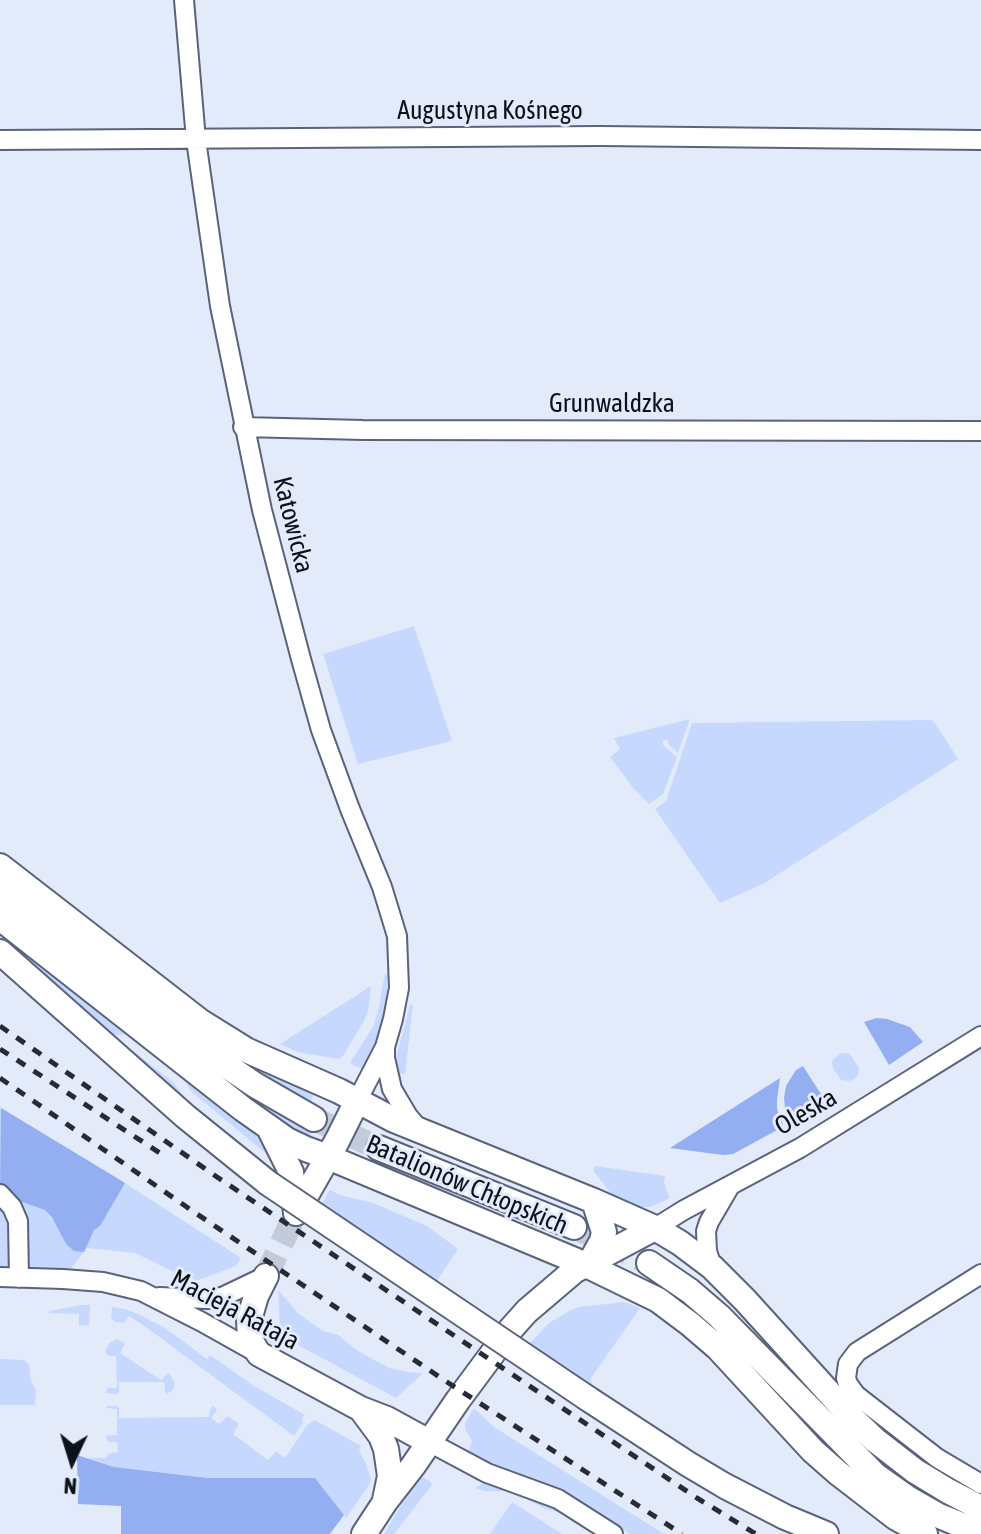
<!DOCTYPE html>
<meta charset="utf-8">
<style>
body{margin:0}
#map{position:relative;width:981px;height:1534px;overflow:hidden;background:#e3ebfb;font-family:"Asap Condensed",sans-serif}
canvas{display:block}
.north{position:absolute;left:32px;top:1422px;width:80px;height:80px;-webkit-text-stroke:6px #e3ebfb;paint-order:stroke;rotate:184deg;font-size:22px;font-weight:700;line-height:32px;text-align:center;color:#0d111a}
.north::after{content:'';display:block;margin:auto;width:28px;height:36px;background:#0d111a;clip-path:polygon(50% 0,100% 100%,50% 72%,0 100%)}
</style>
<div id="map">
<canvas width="981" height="1534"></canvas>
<div class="north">N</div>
</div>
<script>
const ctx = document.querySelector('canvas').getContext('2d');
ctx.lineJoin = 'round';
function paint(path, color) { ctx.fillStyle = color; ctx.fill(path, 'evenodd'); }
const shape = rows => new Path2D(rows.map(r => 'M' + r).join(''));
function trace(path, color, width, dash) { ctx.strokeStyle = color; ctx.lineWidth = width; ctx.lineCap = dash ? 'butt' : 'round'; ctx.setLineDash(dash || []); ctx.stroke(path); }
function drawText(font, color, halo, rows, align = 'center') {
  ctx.font = font + ' "Asap Condensed",sans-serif'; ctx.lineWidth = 6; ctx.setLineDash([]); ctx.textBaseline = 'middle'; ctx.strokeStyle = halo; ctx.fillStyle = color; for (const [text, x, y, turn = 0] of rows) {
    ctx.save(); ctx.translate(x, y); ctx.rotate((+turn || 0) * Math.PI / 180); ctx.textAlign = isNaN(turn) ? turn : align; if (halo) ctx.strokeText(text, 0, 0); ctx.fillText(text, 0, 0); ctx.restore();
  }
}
const green = shape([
 [414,626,452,741,358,764,323,654],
 [690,719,678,753,669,745,668,740,663,740,663,745,677,757,663,794,649,804,634,789,610,757,620,749,614,738],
 [933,720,958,759,763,884,720,903,655,809,666,801,692,723],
 [0,928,53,975,128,1034,112,1035,17,950,15,953,0,940],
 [385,974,387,975,387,1003,379,1037,372,1054,363,1070,350,1063,374,1025,379,1006],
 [371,986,368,1011,364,1021,343,1056,339,1059,297,1052,280,1044],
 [413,1004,405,1074,394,1073,394,1065,410,1006],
 [216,1042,315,1089,311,1102,274,1081],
 [128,1049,132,1050,173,1082,190,1104],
 [840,1053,850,1054,859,1068,858,1075,854,1079,849,1081,841,1080,833,1068,832,1061],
 [180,1075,265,1139,276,1162,192,1092],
 [217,1076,254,1100,312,1134,302,1136,300,1139],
 [0,1107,125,1183,241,1258,236,1266,196,1281,184,1277,135,1253,87,1248,63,1279,0,1277],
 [595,1166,665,1176,664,1183,670,1198,650,1207,638,1207,626,1204,611,1194,593,1170],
 [330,1190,340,1195,373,1203,427,1226,458,1249,436,1282,321,1205],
 [278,1290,299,1314,323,1331,338,1335,358,1351,389,1368,408,1372,423,1373,396,1398,298,1345,298,1340,280,1328],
 [624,1302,640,1308,591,1378,592,1386,529,1344,549,1323,571,1310,579,1307],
 [82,1305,90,1305,89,1325,79,1326,79,1314,49,1313,49,1311],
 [112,1307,125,1309,142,1316,165,1328,207,1359,210,1355,254,1386,305,1415,302,1418,303,1423,294,1436,147,1328,129,1316,124,1323,115,1322,111,1317],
 [117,1339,124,1342,124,1345,120,1353,161,1380,167,1374,170,1374,175,1384,173,1390,167,1394,165,1391,164,1382,119,1382,119,1392,116,1394,106,1393,107,1388,117,1388,116,1356,109,1356,105,1352,109,1343],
 [0,1359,24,1360,29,1365,31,1381,36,1389,35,1405,0,1405],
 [107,1406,116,1406,119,1408,119,1418,209,1417,210,1409,213,1406,215,1407,217,1410,211,1418,219,1424,228,1416,238,1423,238,1426,233,1434,268,1460,276,1451,285,1458,307,1425,315,1420,361,1446,359,1450,366,1464,371,1479,369,1485,346,1518,315,1478,208,1478,114,1467,88,1458,106,1458,109,1453,118,1452,117,1442,109,1442,106,1439,106,1436,117,1435,117,1409,107,1408],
 [474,1408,494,1427,664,1534,630,1534,579,1501,560,1491,498,1468,468,1453,472,1441,465,1429,465,1423],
 [419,1475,431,1482,432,1485,394,1534,384,1534],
 [486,1482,546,1503,572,1516,545,1509,526,1498,509,1491,485,1491,475,1488],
 [512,1502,562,1534,490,1534]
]);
const forest = shape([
 [877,1018,887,1019,910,1027,923,1042,889,1065,864,1022],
 [803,1066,826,1102,791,1123,785,1108,784,1098,786,1086,796,1070],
 [780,1078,777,1100,777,1109,783,1125,781,1128,733,1154,723,1155,670,1148],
 [1,1108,125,1183,100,1226,94,1230,84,1252,74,1251,66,1244,52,1217,45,1210,0,1194],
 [77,1455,114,1467,208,1478,315,1478,344,1515,330,1534,121,1534,121,1506,78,1504]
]);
const majorTunnel = shape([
 [314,1119,379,1148],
 [574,1227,649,1263],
 [266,1276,296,1213]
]);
const minor = shape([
 [184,0,196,140,220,306,262,510,301,659,321,730,350,809,382,887,397,936,399,988,393,1019,385,1047,357,1101],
 [0,140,600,136,981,140],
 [243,427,363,430,981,431],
 [385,1048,385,1058,392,1089,408,1116,419,1129],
 [0,1194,12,1207,18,1221,19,1278],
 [655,1228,684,1210,800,1148,981,1036],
 [712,1267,707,1251,706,1231,709,1222,730,1186],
 [981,1274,857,1352,848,1364,846,1378,848,1384,856,1395,937,1458,981,1484],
 [0,1277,63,1279,103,1282,141,1291,202,1322,259,1354],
 [159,1297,208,1299,222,1297,266,1276],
 [429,1442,487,1473,558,1499,613,1534]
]);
const major = shape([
 [0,866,201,1022,246,1050,339,1091,394,1120,594,1201,655,1228,680,1243,712,1267,745,1300,852,1418,875,1440,915,1471,948,1491,981,1508],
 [0,893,202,1049,255,1085,314,1119],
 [0,918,243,1109,287,1140,306,1149,328,1157,584,1264,658,1300,690,1324,718,1348,813,1451,838,1473,895,1517,925,1534],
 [0,952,185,1116,268,1183],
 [271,1132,291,1172,296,1213],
 [379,1148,574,1227],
 [296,1213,337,1141,357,1101],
 [591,1261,602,1241,604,1232,594,1201],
 [649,1263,690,1291,719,1316,875,1475,909,1499,937,1515,981,1533],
 [266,1276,256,1296,249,1320,250,1340,259,1354,361,1409,387,1419,429,1442],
 [587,1398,688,1464,725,1486,785,1517,826,1534],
 [361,1409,381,1436,386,1449,390,1476,385,1500],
 [364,1534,385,1502,413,1466,458,1400,510,1330,527,1311,574,1271,655,1228]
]);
const rail = shape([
 [0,1026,217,1177,697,1498,756,1534],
 [0,1049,166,1157],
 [0,1078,194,1212,447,1382,682,1534]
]);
const majorBridge = shape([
 [268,1183,587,1398]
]);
const streetNames = [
 ["Augustyna Kośnego",490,111],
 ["Grunwaldzka",612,404],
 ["Katowicka",293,525,76],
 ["Oleska",806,1112,-30],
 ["Batalionów Chłopskich",467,1185,23],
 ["Macieja Rataja",235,1310,28]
];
paint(green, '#c7d8fe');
paint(forest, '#93aff1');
trace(majorTunnel, '#c3cad9', 24, [24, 12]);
trace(minor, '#59637b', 22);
trace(major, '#59637b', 28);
trace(minor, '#fff', 18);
trace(major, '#fff', 24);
trace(rail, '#262b35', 5, [10, 10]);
trace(majorBridge, '#59637b', 28, []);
trace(majorBridge, '#fff', 24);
drawText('26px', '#0d111a', '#e3ebfb', streetNames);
</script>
